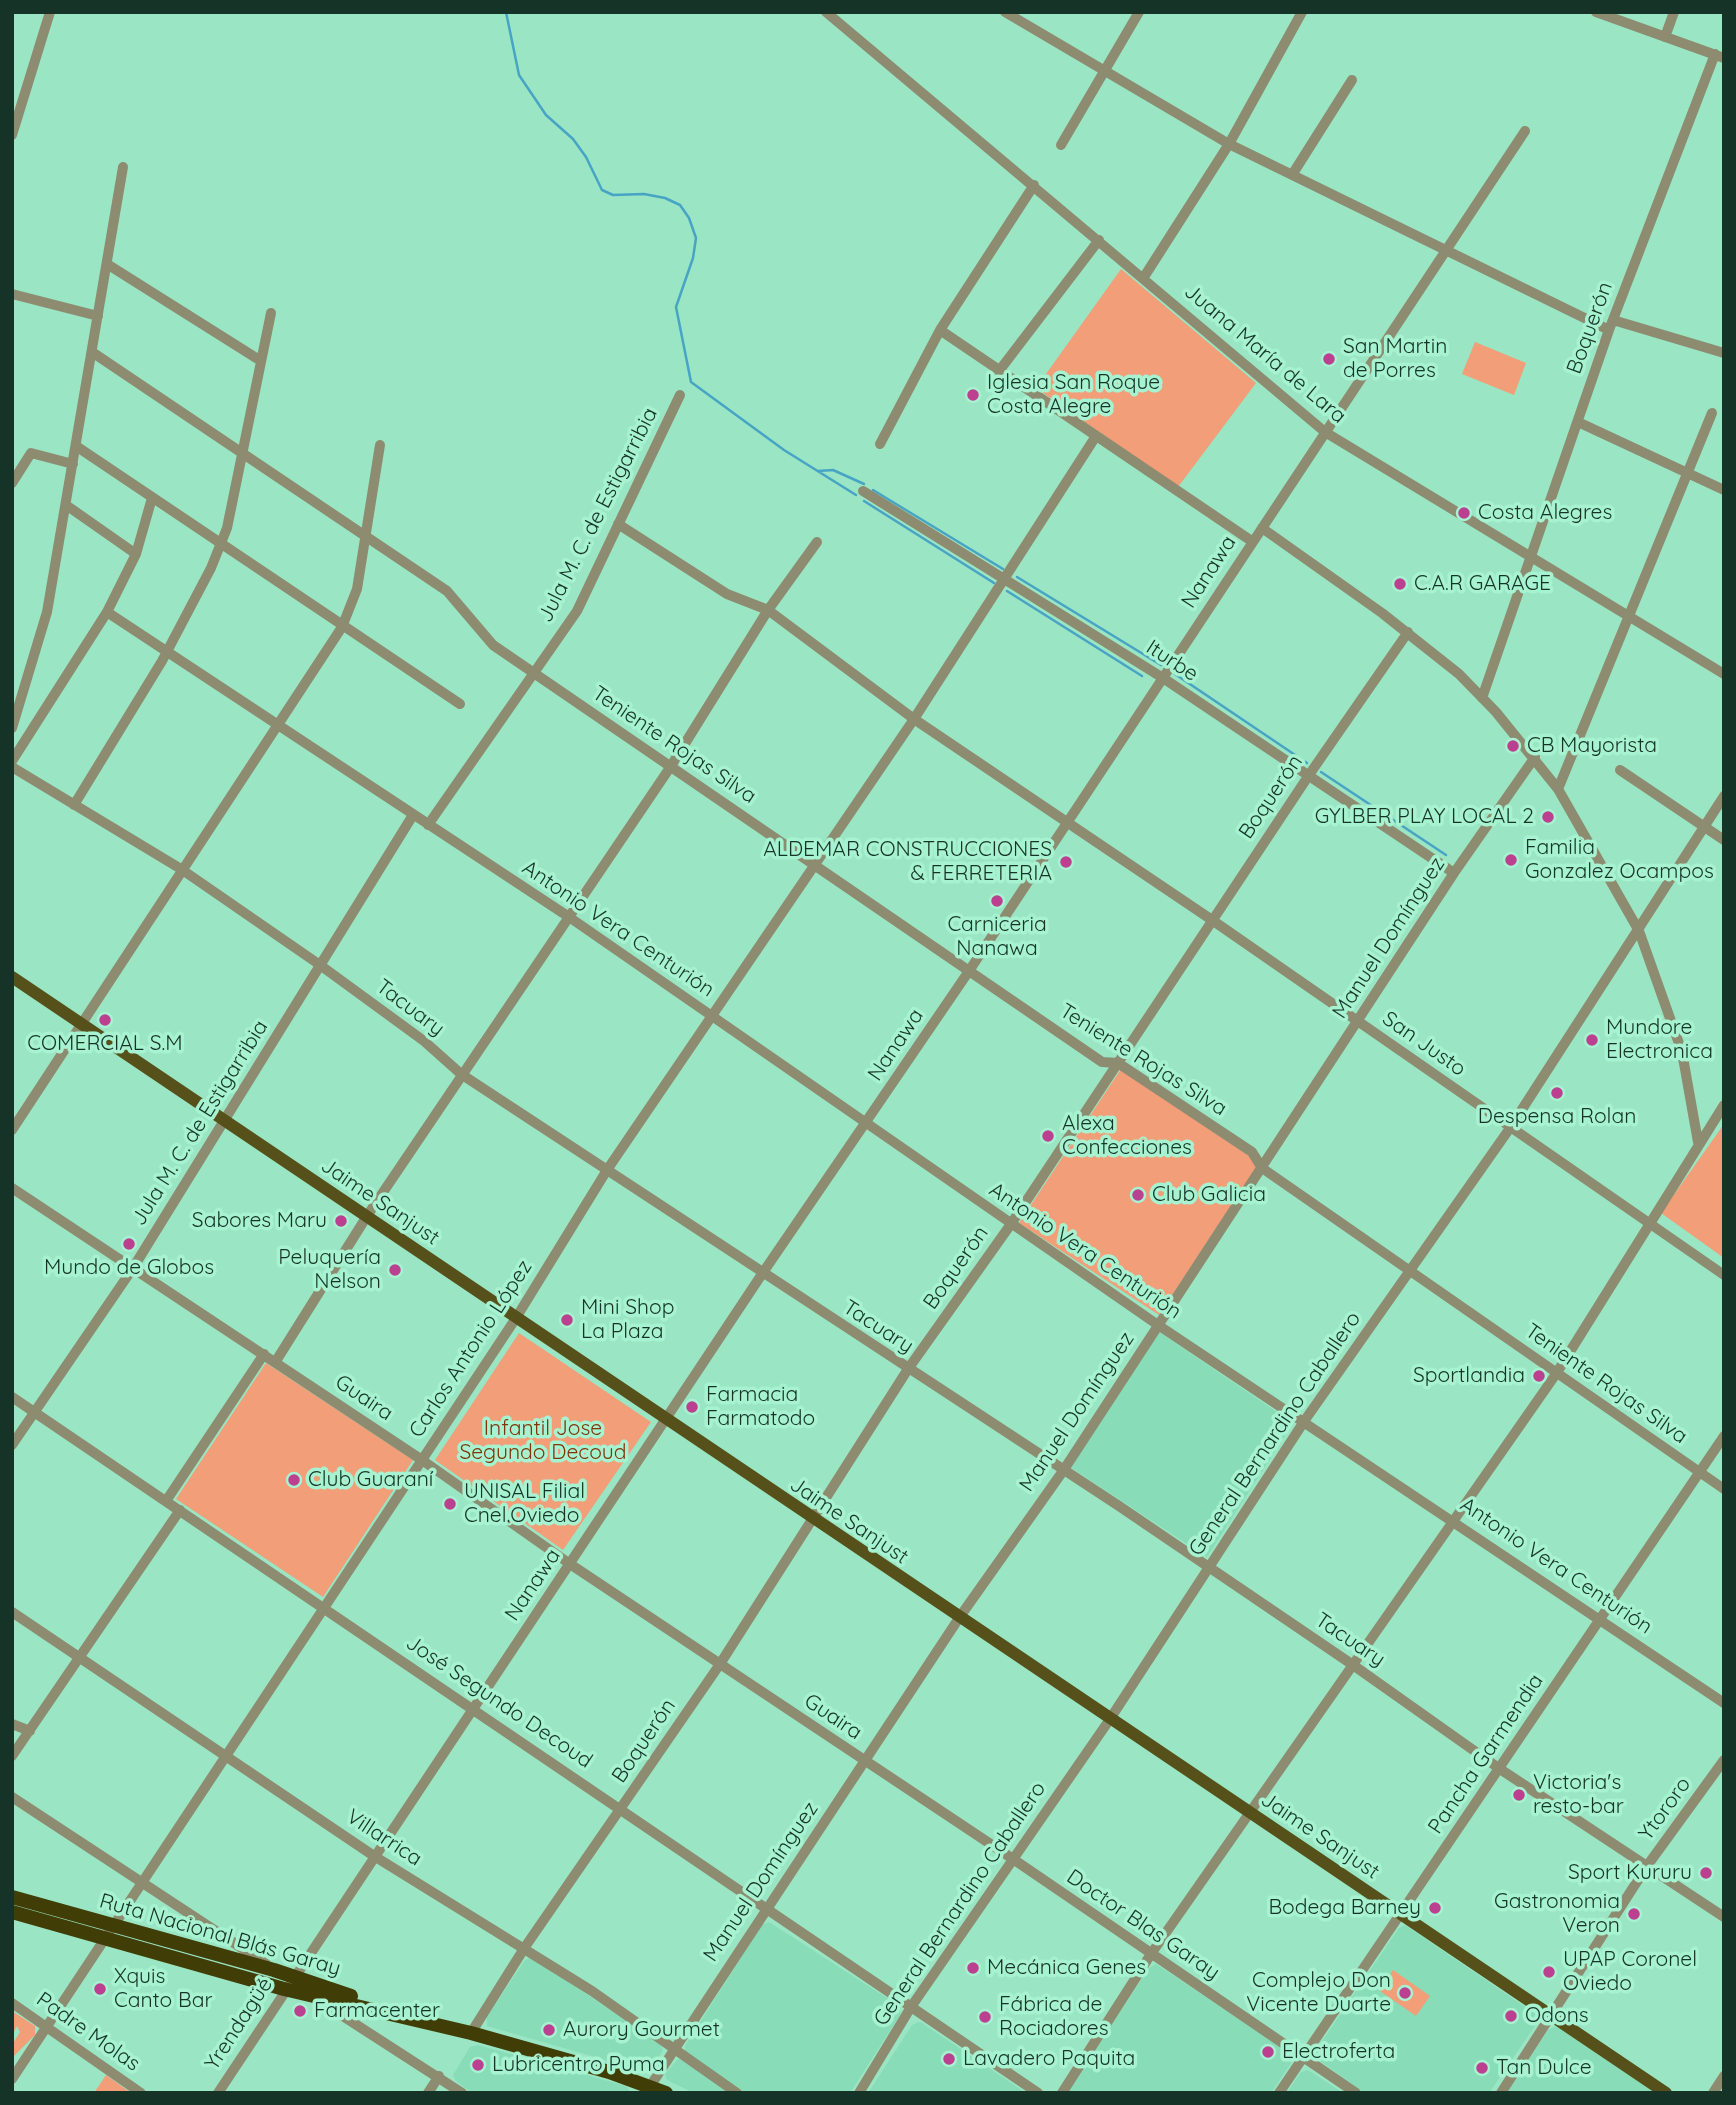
<!DOCTYPE html>
<meta charset="utf-8">
<style>
body{margin:0}
#map{position:relative;width:1736px;height:2105px;overflow:hidden;background:#9ae5c3;font-family:Quicksand,sans-serif}
canvas{display:block}
.frame{position:absolute;inset:0;border:14px solid #153427;pointer-events:none}
</style>
<div id="map">
<canvas width="1736" height="2105"></canvas>
<div class="frame"></div>
</div>
<script>
const ctx = document.querySelector('canvas').getContext('2d');
ctx.lineJoin = 'round';
function paint(path, color) { ctx.fillStyle = color; ctx.fill(path, 'evenodd'); }
const shape = rows => new Path2D(rows.map(r => 'M' + r).join(''));
function trace(path, color, width, dash) { ctx.strokeStyle = color; ctx.lineWidth = width; ctx.lineCap = dash ? 'butt' : 'round'; ctx.setLineDash(dash || []); ctx.stroke(path); }
function drawText(font, color, halo, rows, align = 'center') {
  ctx.font = font + ' Quicksand,sans-serif'; ctx.lineWidth = 7; ctx.setLineDash([]); ctx.textBaseline = 'middle'; ctx.strokeStyle = halo; ctx.fillStyle = color; for (const [text, x, y, turn = 0] of rows) {
    ctx.save(); ctx.translate(x, y); ctx.rotate((+turn || 0) * Math.PI / 180); ctx.textAlign = isNaN(turn) ? turn : align; if (halo) ctx.strokeText(text, 0, 0); ctx.fillText(text, 0, 0); ctx.restore();
  }
}
const built = shape([
 [1159,1332,1293,1423,1207,1557,1070,1467],
 [769,1922,901,2007,900,2015,850,2093,744,2093,685,2053,685,2046,762,1925],
 [1405,1925,1537,2015,1537,2023,1489,2093,1365,2093,1316,2058,1316,2050,1399,1928],
 [532,1957,660,2044,663,2050,652,2068,644,2071,487,2026,487,2017,525,1960],
 [1156,1964,1289,2052,1291,2063,1271,2093,1067,2093,1149,1968],
 [919,2022,922,2023,1026,2093,868,2093,912,2025],
 [1555,2027,1559,2028,1655,2093,1507,2093,1548,2030],
 [478,2045,626,2086,631,2093,472,2093,456,2081,453,2075,470,2047],
 [678,2059,680,2059,732,2093,694,2093,667,2080,665,2074],
 [1307,2070,1310,2071,1343,2093,1287,2093,1300,2073]
]);
const green = shape([
 [1121,269,1256,383,1178,487,1036,388],
 [1475,342,1526,363,1514,395,1462,374],
 [1121,1069,1249,1156,1257,1167,1159,1315,1019,1223],
 [1724,1124,1724,1258,1661,1213],
 [519,1333,651,1422,563,1550,435,1460],
 [266,1363,413,1460,323,1597,176,1499],
 [1393,1970,1430,1996,1416,2016,1380,1991],
 [12,2011,35,2026,35,2035,12,2058,12,2045,20,2032,17,2026,12,2035],
 [106,2075,131,2093,94,2093]
]);
const stream = shape([
 [506,12,519,75,546,115,573,139,586,157,602,190,613,195,644,194,665,198,680,205,689,218,696,238,693,258,676,307,691,382,784,450,856,495],
 [818,471,833,470,864,484],
 [873,490,1003,569],
 [864,501,994,583],
 [1017,577,1161,665],
 [1007,591,1142,676],
 [1175,674,1307,763],
 [1321,772,1446,855]
]);
const minor = shape([
 [826,12,1325,432,1724,674],
 [1005,12,1229,144,1609,330],
 [1596,12,1724,58],
 [1665,37,1674,12],
 [12,135,50,12],
 [1061,145,1139,12],
 [1292,175,1352,80],
 [107,264,261,361],
 [1144,277,1229,144,1302,12],
 [12,294,98,316],
 [1613,320,1724,353],
 [940,330,1253,542],
 [92,352,447,591,493,645,1102,1062,1118,1063,1252,1152,1262,1168,1724,1489],
 [999,371,1099,240],
 [1578,422,1724,490],
 [880,444,940,330,1034,185],
 [76,446,460,704],
 [12,483,31,453,73,464],
 [863,491,1163,678,1454,873],
 [66,505,136,554],
 [618,524,727,594,768,610,914,719,1212,920,1724,1275],
 [1262,528,1382,613,1459,674,1496,712,1558,789,1639,931,1682,1052,1698,1142],
 [107,612,569,917,1158,1325,1724,1703],
 [1482,698,1609,330,1715,54],
 [12,728,47,612,123,167],
 [12,761,107,612,136,554,152,498],
 [12,767,181,869,320,965,424,1041,461,1074,1119,1506,1353,1665,1500,1769,1724,1917],
 [1620,770,1724,840],
 [1558,789,1712,413],
 [74,805,162,661,211,568,227,528,271,313],
 [428,825,577,611,680,395],
 [12,1130,342,627,357,589,380,445],
 [12,1188,422,1460,570,1564,1013,1859,1356,2093],
 [276,1361,367,1216,671,766,768,610,817,542],
 [12,1397,1038,2093],
 [12,1445,133,1268,413,815],
 [166,1501,264,1354],
 [12,1612,374,1856,592,1991,737,2093],
 [12,1724,30,1731],
 [12,1756,180,1510],
 [12,1797,266,1964],
 [318,2000,462,2093],
 [12,2003,141,2093],
 [471,2033,525,1947,720,1664,908,1369,1011,1224,1309,775,1408,632],
 [12,2079,516,1318,607,1170,914,719,1096,436],
 [647,2091,959,1618,1063,1471,1454,873,1535,757],
 [218,2093,762,1274,969,971,1525,131],
 [428,2093,439,2076],
 [859,2093,911,2007,1110,1719,1305,1420,1510,1128,1724,796],
 [1062,2093,1151,1954,1556,1374,1724,1105],
 [1279,2093,1724,1436],
 [1501,2093,1647,1866,1724,1760],
 [1713,2093,1724,2076]
]);
const major = shape([
 [12,977,1666,2093]
]);
const highway = shape([
 [12,1897,274,1970,351,1996],
 [12,1912,284,1989,471,2033,609,2072,666,2093]
]);
const markers = [
 [1329,359,7,"#bc4090"],
 [973,395,7,"#bc4090"],
 [1464,513,7,"#bc4090"],
 [1400,584,7,"#bc4090"],
 [1513,746,7,"#bc4090"],
 [1548,817,7,"#bc4090"],
 [1511,860,7,"#bc4090"],
 [1066,862,7,"#bc4090"],
 [997,901,7,"#bc4090"],
 [105,1020,7,"#bc4090"],
 [1592,1040,7,"#bc4090"],
 [1557,1093,7,"#bc4090"],
 [1048,1136,7,"#bc4090"],
 [1138,1195,7,"#bc4090"],
 [341,1221,7,"#bc4090"],
 [129,1244,7,"#bc4090"],
 [395,1270,7,"#bc4090"],
 [567,1320,7,"#bc4090"],
 [1539,1376,7,"#bc4090"],
 [692,1407,7,"#bc4090"],
 [294,1480,7,"#bc4090"],
 [450,1504,7,"#bc4090"],
 [1519,1795,7,"#bc4090"],
 [1706,1873,7,"#bc4090"],
 [1435,1908,7,"#bc4090"],
 [1634,1914,7,"#bc4090"],
 [973,1968,7,"#bc4090"],
 [1549,1972,7,"#bc4090"],
 [100,1989,7,"#bc4090"],
 [1405,1993,7,"#bc4090"],
 [300,2011,7,"#bc4090"],
 [1511,2016,7,"#bc4090"],
 [985,2017,7,"#bc4090"],
 [549,2030,7,"#bc4090"],
 [1268,2052,7,"#bc4090"],
 [949,2059,7,"#bc4090"],
 [478,2065,7,"#bc4090"],
 [1482,2068,7,"#bc4090"]
];
const streetNames = [
 ["Boquerón",1590,328,-70],
 ["Juana María de Lara",1265,354,40],
 ["Jula M. C. de Estigarribia",598,515,-63],
 ["Nanawa",1209,572,-57],
 ["Iturbe",1172,661,33],
 ["Teniente Rojas Silva",674,745,34],
 ["Boquerón",1271,797,-56],
 ["Antonio Vera Centurión",618,929,34],
 ["Manuel Domínguez",1389,938,-57],
 ["Tacuary",410,1008,37],
 ["San Justo",1424,1044,35],
 ["Nanawa",896,1045,-56],
 ["Teniente Rojas Silva",1143,1060,32],
 ["Jula M. C. de Estigarribia",200,1123,-58],
 ["Jaime Sanjust",380,1202,34],
 ["Antonio Vera Centurión",1085,1251,34],
 ["Boquerón",956,1268,-55],
 ["Tacuary",878,1327,33],
 ["Carlos Antonio López",471,1349,-57],
 ["Teniente Rojas Silva",1606,1384,35],
 ["Guaira",364,1398,34],
 ["Manuel Domínguez",1077,1412,-56],
 ["General Bernardino Caballero",1275,1434,-56],
 ["Jaime Sanjust",849,1521,34],
 ["Antonio Vera Centurión",1556,1566,34],
 ["Nanawa",533,1585,-56],
 ["Tacuary",1350,1640,34],
 ["José Segundo Decoud",499,1702,34],
 ["Guaira",833,1717,34],
 ["Boquerón",644,1741,-56],
 ["Pancha Garmendia",1486,1754,-56],
 ["Ytororo",1665,1809,-54],
 ["Jaime Sanjust",1320,1836,34],
 ["Villarrica",384,1838,33],
 ["Manuel Domínguez",761,1882,-56],
 ["General Bernardino Caballero",960,1904,-56],
 ["Doctor Blas Garay",1143,1925,34],
 ["Ruta Nacional Blás Garay",220,1935,16],
 ["Yrendagüé",239,2024,-57],
 ["Padre Molas",88,2032,35]
];
const poiNames = [
 ["San Martin",1343,347],
 ["de Porres",1343,371],
 ["Iglesia San Roque",987,383],
 ["Costa Alegre",987,407],
 ["Costa Alegres",1478,513],
 ["C.A.R GARAGE",1414,584],
 ["CB Mayorista",1527,746],
 ["GYLBER PLAY LOCAL 2",1534,817,"right"],
 ["Familia",1525,848],
 ["Gonzalez Ocampos",1525,872],
 ["ALDEMAR CONSTRUCCIONES",1052,850,"right"],
 ["& FERRETERIA",1052,874,"right"],
 ["Carniceria",997,925,"center"],
 ["Nanawa",997,949,"center"],
 ["Mundore",1606,1028],
 ["Electronica",1606,1052],
 ["COMERCIAL S.M",105,1044,"center"],
 ["Despensa Rolan",1557,1117,"center"],
 ["Alexa",1062,1124],
 ["Confecciones",1062,1148],
 ["Club Galicia",1152,1195],
 ["Sabores Maru",327,1221,"right"],
 ["Peluquería",381,1258,"right"],
 ["Nelson",381,1282,"right"],
 ["Mundo de Globos",129,1268,"center"],
 ["Mini Shop",581,1308],
 ["La Plaza",581,1332],
 ["Sportlandia",1525,1376,"right"],
 ["Farmacia",706,1395],
 ["Farmatodo",706,1419],
 ["Club Guaraní",308,1480],
 ["UNISAL Filial",464,1492],
 ["Cnel.Oviedo",464,1516],
 ["Victoria's",1533,1783],
 ["resto-bar",1533,1807],
 ["Sport Kururu",1692,1873,"right"],
 ["Gastronomia",1620,1902,"right"],
 ["Veron",1620,1926,"right"],
 ["Bodega Barney",1421,1908,"right"],
 ["UPAP Coronel",1563,1960],
 ["Oviedo",1563,1984],
 ["Mecánica Genes",987,1968],
 ["Xquis",114,1977],
 ["Canto Bar",114,2001],
 ["Complejo Don",1391,1981,"right"],
 ["Vicente Duarte",1391,2005,"right"],
 ["Fábrica de",999,2005],
 ["Rociadores",999,2029],
 ["Farmacenter",314,2011],
 ["Odons",1525,2016],
 ["Aurory Gourmet",563,2030],
 ["Electroferta",1282,2052],
 ["Lavadero Paquita",963,2059],
 ["Lubricentro Puma",492,2065],
 ["Tan Dulce",1496,2068]
];
const parkNames = [
 ["Infantil Jose",543,1429],
 ["Segundo Decoud",543,1453]
];
paint(built, '#88dcb7');
paint(green, '#f29e78');
trace(stream, '#48a4c5', 2.5);
trace(minor, '#8d8c70', 10);
trace(major, '#56511a', 12);
trace(highway, '#413d06', 14);
for (const [x, y, r, color] of markers) { const dot = new Path2D(); dot.arc(x, y, r, 0, 2 * Math.PI); ctx.fillStyle = color; ctx.fill(dot); trace(dot, '#a7f2d0', 2.5); }
drawText('21px', '#153427', '#a7f2d0', streetNames);
drawText('21px', '#153427', '#a7f2d0', poiNames, 'left');
drawText('21px', '#813408', '#a7f2d0', parkNames);
</script>
